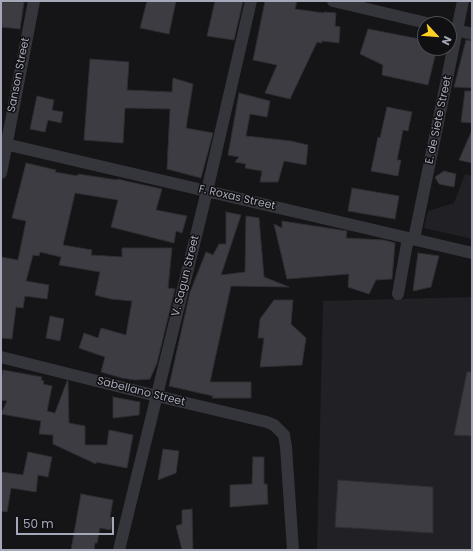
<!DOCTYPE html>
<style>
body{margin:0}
#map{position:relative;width:473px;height:551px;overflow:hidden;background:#151416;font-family:Poppins,sans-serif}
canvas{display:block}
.frame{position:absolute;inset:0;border:2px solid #a5a8b8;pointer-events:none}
.north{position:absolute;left:417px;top:16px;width:40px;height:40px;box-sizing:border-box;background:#100f11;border:1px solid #4c4c54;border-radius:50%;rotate:116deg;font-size:11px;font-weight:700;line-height:16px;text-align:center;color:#a5a8b8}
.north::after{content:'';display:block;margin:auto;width:14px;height:18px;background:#ffd024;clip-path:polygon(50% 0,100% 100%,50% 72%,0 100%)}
.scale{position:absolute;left:16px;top:517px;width:98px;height:18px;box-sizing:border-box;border:2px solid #a5a8b8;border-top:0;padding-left:5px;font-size:12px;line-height:14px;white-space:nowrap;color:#a5a8b8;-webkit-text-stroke:3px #100f11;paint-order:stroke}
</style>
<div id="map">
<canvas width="473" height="551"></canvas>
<div class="frame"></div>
<div class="north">N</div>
<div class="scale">50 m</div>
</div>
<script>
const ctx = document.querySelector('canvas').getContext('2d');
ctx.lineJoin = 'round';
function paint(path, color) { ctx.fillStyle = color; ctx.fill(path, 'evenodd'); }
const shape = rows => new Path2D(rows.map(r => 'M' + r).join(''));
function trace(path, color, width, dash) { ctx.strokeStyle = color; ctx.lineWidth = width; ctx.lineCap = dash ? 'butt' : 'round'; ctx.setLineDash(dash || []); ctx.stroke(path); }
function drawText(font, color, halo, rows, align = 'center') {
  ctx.font = font + ' Poppins,sans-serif'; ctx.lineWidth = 3; ctx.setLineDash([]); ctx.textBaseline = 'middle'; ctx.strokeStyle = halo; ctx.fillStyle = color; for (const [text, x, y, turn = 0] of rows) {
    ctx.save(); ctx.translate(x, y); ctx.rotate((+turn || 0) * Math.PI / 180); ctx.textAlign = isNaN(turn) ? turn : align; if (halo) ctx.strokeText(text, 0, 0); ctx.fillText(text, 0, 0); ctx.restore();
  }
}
const built = shape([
 [465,174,472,176,472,239,424,228,428,211,454,203],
 [472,297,472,550,317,550,323,301]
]);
const building = shape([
 [147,1,176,1,169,34,140,28,147,1],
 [215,1,243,1,234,40,207,36,215,1],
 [265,1,297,1,295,9,324,13,324,12,336,13,335,26,340,27,339,43,322,41,322,43,317,42,290,99,265,93,277,65,253,60,265,1],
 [1,2,24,2,20,29,1,27,1,2],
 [368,29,425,40,425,48,437,48,428,85,382,75,383,65,360,54,368,29],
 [466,40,472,41,472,88,454,87,466,40],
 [90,59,129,62,127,90,172,92,173,78,193,84,186,128,213,133,201,178,167,169,170,109,125,108,123,143,84,140,90,59],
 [465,91,472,91,472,123,461,122,465,91],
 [239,93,270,101,267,117,250,114,246,136,291,141,308,145,306,165,284,161,278,182,260,182,262,171,245,168,246,164,235,162,239,157,228,155,239,93],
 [37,96,54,100,52,110,63,112,61,123,48,120,45,132,30,129,37,96],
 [387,107,412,112,408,131,403,130,397,160,401,160,398,176,371,171,378,137,380,138,387,107],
 [472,130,472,163,459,160,472,130],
 [26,163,56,170,55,172,78,176,78,174,117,180,117,179,162,189,156,210,187,216,182,233,176,231,174,243,111,227,118,200,75,193,63,245,92,250,91,255,122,257,122,248,172,248,168,288,175,289,157,363,150,379,135,380,122,378,101,372,105,357,79,348,84,333,98,338,101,328,126,335,132,301,111,299,95,295,100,272,59,265,61,257,40,252,39,256,33,255,26,281,49,285,47,299,25,296,23,308,16,307,12,339,1,338,1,257,18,260,26,221,12,218,26,163],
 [444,171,456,174,454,187,439,184,435,177,444,171],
 [352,188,399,196,395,219,348,211,352,188],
 [226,212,241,215,221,275,245,272,246,216,259,218,264,277,289,287,231,286,210,382,251,382,251,398,212,398,213,396,169,386,190,292,206,252,213,255,219,244,226,244,226,212],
 [282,221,347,231,346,238,384,240,395,243,392,279,376,280,369,294,348,287,349,274,287,279,274,224,282,228,282,221],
 [418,253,439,256,431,287,413,291,418,253],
 [274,300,293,300,291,324,306,338,302,365,260,367,264,338,258,338,260,319,274,300],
 [50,316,64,319,60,341,46,338,50,316],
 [3,370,42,377,41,380,44,381,43,384,52,386,47,411,55,413,67,381,68,381,69,423,85,426,85,445,107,445,109,430,133,435,127,468,96,462,96,464,53,444,53,435,39,434,41,421,1,414,7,401,1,400,1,381,3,370],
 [467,372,472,372,472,436,454,435,467,372],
 [113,397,140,402,139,415,113,418,113,397],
 [163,449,179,451,176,473,158,480,163,449],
 [28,452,52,457,48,477,38,475,36,492,11,488,7,512,1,511,1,472,23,475,28,452],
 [253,457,264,457,264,484,267,484,268,504,230,507,230,485,252,484,253,457],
 [338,480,433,487,433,533,335,527,338,480],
 [81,494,113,500,110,517,113,518,111,530,100,528,97,543,95,543,94,550,71,550,81,494],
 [192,509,193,550,182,550,176,526,182,524,182,510,192,509]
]);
const minor = shape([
 [333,1,431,24],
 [449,28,472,34],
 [1,143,472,253],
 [1,173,34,1],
 [414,239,463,1],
 [398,294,408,238],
 [1,357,157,396,267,422,274,425,284,435,286,447,293,550],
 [119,550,207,191,251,1]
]);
const streetNames = [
 ["Sanson Street",19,75,-79],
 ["E. de Siete Street",439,120,-78],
 ["F. Roxas Street",237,198,13],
 ["V. Sagun Street",186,276,-76],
 ["Sabellano Street",141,392,14]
];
paint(built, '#212024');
paint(building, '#3c3c42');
trace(building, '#2f2e33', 1);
trace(minor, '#35353c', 12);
drawText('11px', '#a5a8b8', '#100f11', streetNames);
</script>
